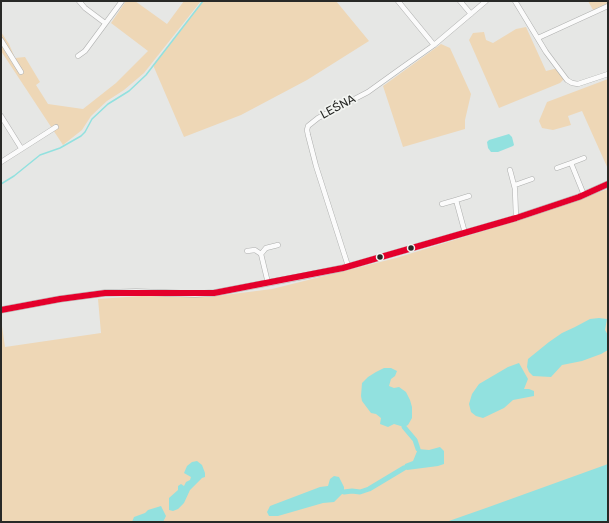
<!DOCTYPE html>
<meta charset="utf-8">
<style>
body{margin:0}
#map{position:relative;width:609px;height:523px;overflow:hidden;background:#e6e7e5;font-family:Rubik,sans-serif}
canvas{display:block}
.frame{position:absolute;inset:0;border:2px solid #282927;pointer-events:none}
</style>
<div id="map">
<canvas width="609" height="523"></canvas>
<div class="frame"></div>
</div>
<script>
const ctx = document.querySelector('canvas').getContext('2d');
ctx.lineJoin = 'round';
function paint(path, color) { ctx.fillStyle = color; ctx.fill(path, 'evenodd'); }
const shape = rows => new Path2D(rows.map(r => 'M' + r).join(''));
function trace(path, color, width, dash) { ctx.strokeStyle = color; ctx.lineWidth = width; ctx.lineCap = dash ? 'butt' : 'round'; ctx.setLineDash(dash || []); ctx.stroke(path); }
function drawText(font, color, halo, rows, align = 'center') {
  ctx.font = font + ' Rubik,sans-serif'; ctx.lineWidth = 3.5; ctx.setLineDash([]); ctx.textBaseline = 'middle'; ctx.strokeStyle = halo; ctx.fillStyle = color; for (const [text, x, y, turn = 0] of rows) {
    ctx.save(); ctx.translate(x, y); ctx.rotate((+turn || 0) * Math.PI / 180); ctx.textAlign = isNaN(turn) ? turn : align; if (halo) ctx.strokeText(text, 0, 0); ctx.fillText(text, 0, 0); ctx.restore();
  }
}
const green = shape([
 [126,1,135,1,167,24,184,1,201,1,144,73,124,90,107,101,91,116,82,130,63,145,1,51,1,32,9,44,15,58,25,57,40,82,36,85,48,104,83,109,116,83,148,51,111,23],
 [203,1,336,1,369,41,307,80,241,115,184,137,153,65],
 [588,1,608,1,608,3,593,10],
 [526,27,546,71,558,68,566,77,560,83,499,108,469,40,473,33,484,32,486,40,493,43,516,29],
 [441,44,450,48,471,94,465,120,465,129,403,147,383,86],
 [608,79,608,169,582,111,568,116,571,125,553,130,542,128,539,121,547,102],
 [608,189,608,522,1,522,1,319,5,347,101,333,98,299,141,296,209,297,272,289,396,258,532,216]
]);
const water = shape([
 [509,134,512,137,514,145,513,146,498,152,491,152,488,148,487,142,489,140],
 [599,318,607,319,605,330,608,335,608,350,601,354,582,361,562,365,551,377,533,376,529,372,527,367,528,359,549,342,562,333,575,327,590,319],
 [519,363,528,379,524,389,529,389,534,391,534,396,513,400,504,408,483,418,476,416,471,412,469,404,472,394,479,384,508,367],
 [384,368,391,368,397,371,395,376,391,379,389,386,394,388,399,387,406,392,410,400,412,407,412,418,408,425,404,427,394,424,388,427,380,424,381,418,376,414,371,413,362,401,361,396,362,383,368,377,376,372],
 [440,447,444,451,444,464,438,466,407,470,404,468,405,464,413,461,418,449,429,450],
 [197,461,202,465,205,473,205,477,202,478,190,490,184,503,178,509,173,511,169,510,169,498,178,490,178,486,181,484,184,486,186,482,190,480,191,477,184,473,187,466,192,462],
 [608,464,608,522,446,522,486,508],
 [334,476,339,477,344,487,344,492,334,502,323,503,278,516,269,516,267,512,270,506,320,487,328,486,330,479],
 [161,506,166,516,163,522,132,522,134,517,145,513,148,510]
]);
const stream = shape([
 [1,184,14,176,40,155,60,148,81,136,85,132,92,119,108,104,129,91,146,75,203,1]
]);
const canal = shape([
 [404,427,415,440,418,449],
 [344,492,352,491,360,492,369,489,404,468]
]);
const street = shape([
 [79,1,85,8,105,23],
 [398,1,434,45],
 [460,1,471,14],
 [515,1,546,52,567,80,572,83,578,84,608,74],
 [538,38,608,6],
 [1,40,21,72],
 [78,56,85,51,122,1],
 [1,116,21,148],
 [584,158,571,163,584,195],
 [1,162,56,127],
 [557,168,571,163],
 [510,170,515,189,516,218],
 [515,185,532,179],
 [456,200,469,196],
 [442,204,456,200,465,233],
 [247,251,255,250,261,254,268,283],
 [261,254,266,248,278,245],
 [348,266,316,166,308,135,307,130,308,126,318,118,368,92,400,69,434,45,486,1]
]);
const secondary = shape([
 [1,310,60,299,105,293,136,292,195,294,214,293,304,276,343,268,516,218,579,197,608,184]
]);
const bus1 = shape([
 [1,310,60,299,105,293,214,293,343,268,516,218,579,197,608,184]
]);
const markers = [
 [411,248,3.5,"#282927"],
 [380,257,3.5,"#282927"]
];
const streetNames = [
 ["LEŚNA",338,107,-28]
];
paint(green, '#eed7b6');
paint(water, '#92e1df');
trace(stream, '#92e1df', 1.5);
trace(canal, '#92e1df', 5);
trace(street, '#aeafae', 5.5);
trace(secondary, '#aeafae', 7);
trace(street, '#fbfbfb', 4.5);
trace(secondary, '#eef1f0', 6);
trace(bus1, '#e4002b', 6);
for (const [x, y, r, color] of markers) { const dot = new Path2D(); dot.arc(x, y, r, 0, 2 * Math.PI); ctx.fillStyle = color; ctx.fill(dot); trace(dot, '#f3f5f2', 1.5); }
drawText('12px', '#282927', '#f3f5f2', streetNames);
</script>
